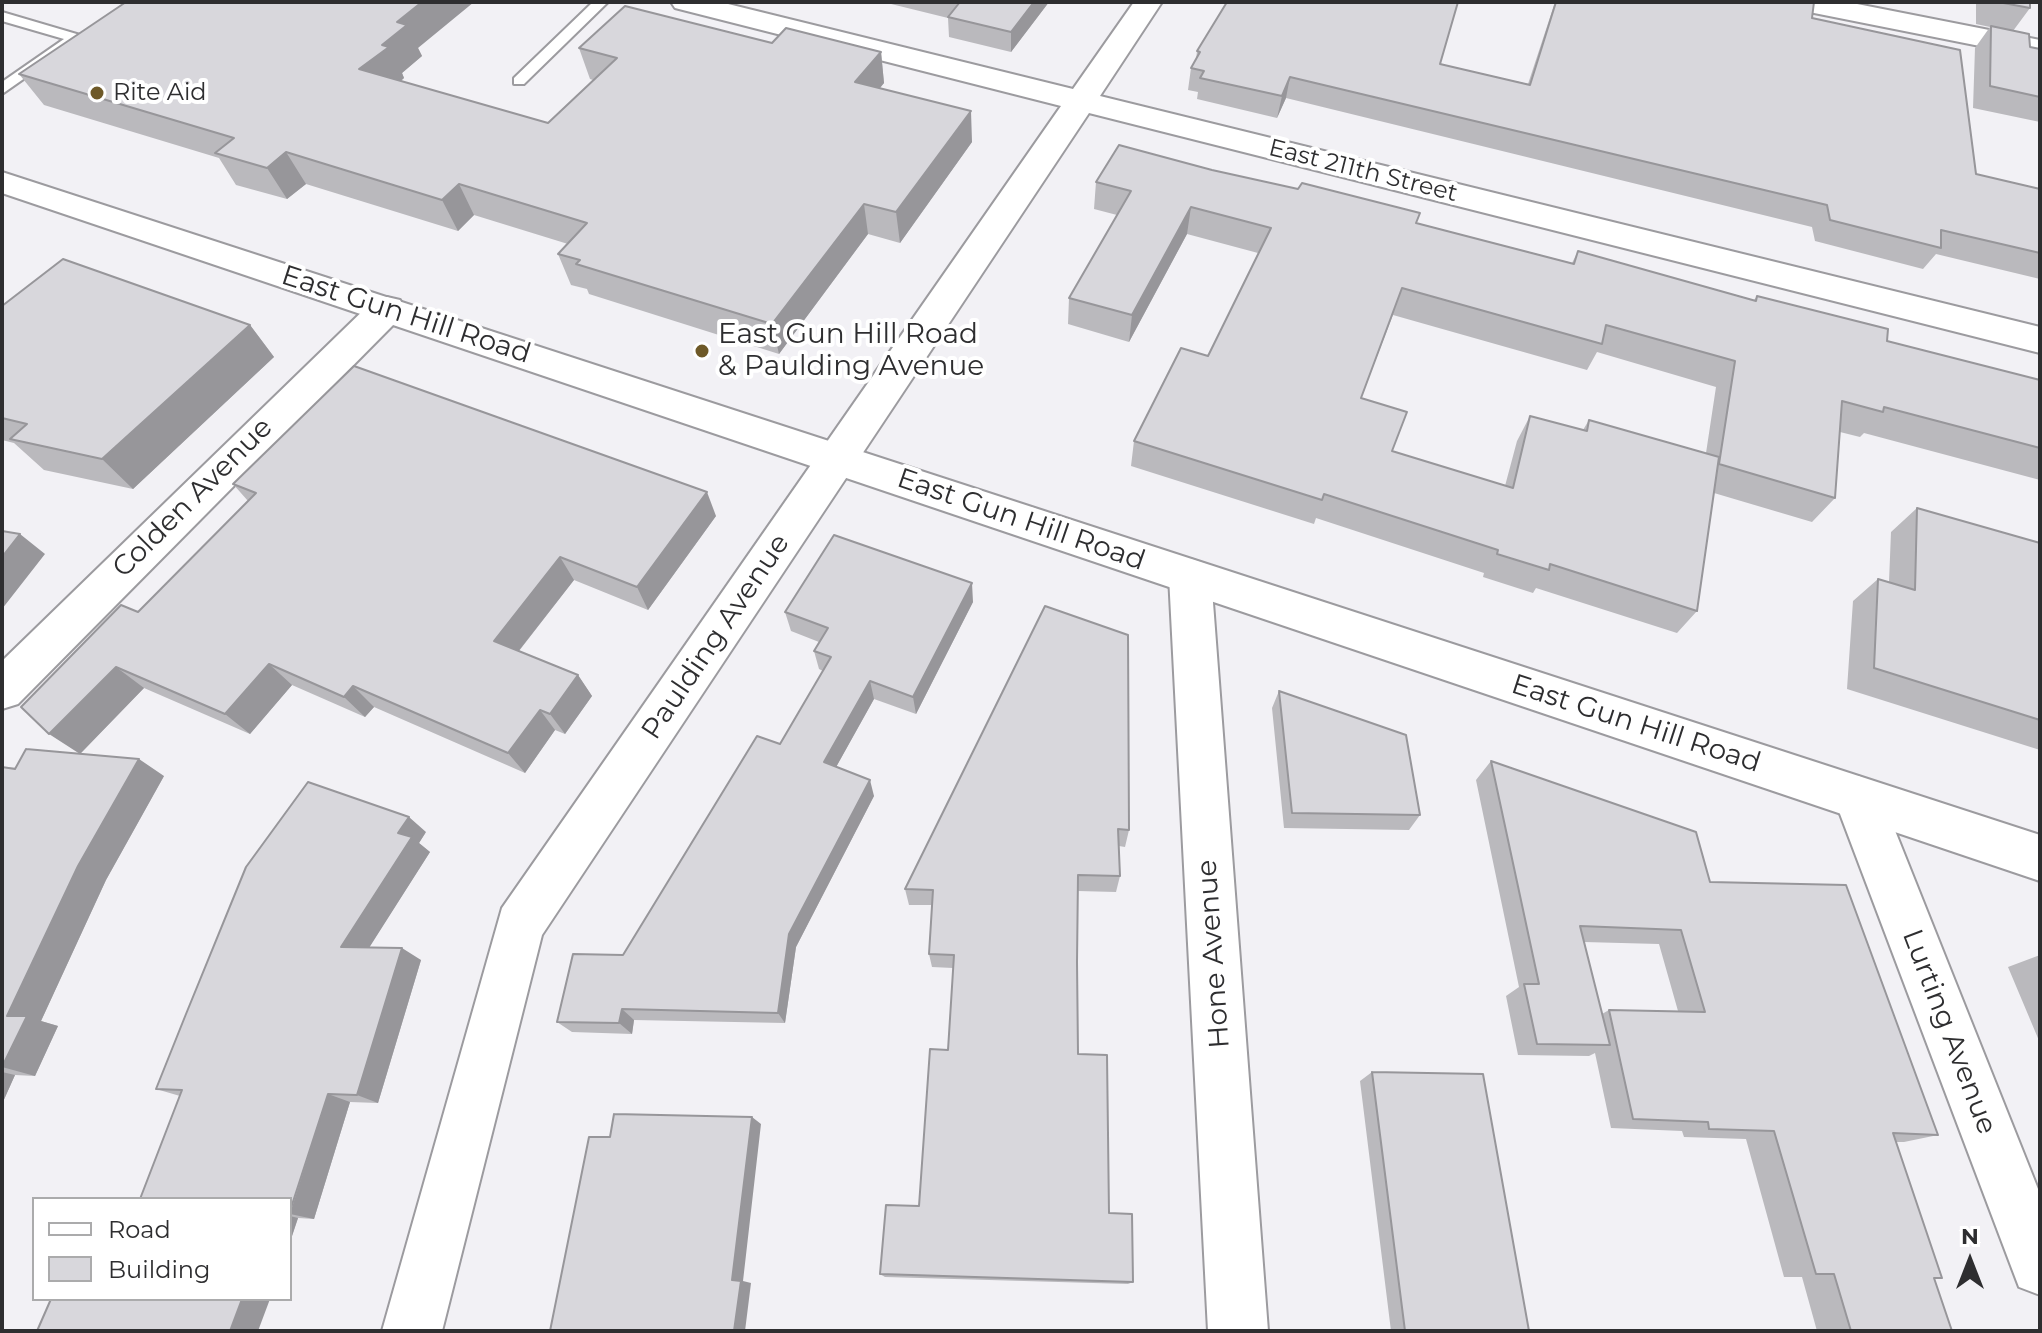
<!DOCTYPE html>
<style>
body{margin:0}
#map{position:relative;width:2042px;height:1333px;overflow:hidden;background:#f2f1f5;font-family:Montserrat,sans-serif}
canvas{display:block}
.frame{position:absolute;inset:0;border:4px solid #2e2e30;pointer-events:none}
.legend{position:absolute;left:32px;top:1197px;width:260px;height:104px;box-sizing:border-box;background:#fff;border:2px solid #ababac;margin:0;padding:10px 14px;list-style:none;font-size:24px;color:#2e2e30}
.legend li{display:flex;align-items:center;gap:16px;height:40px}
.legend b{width:40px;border:2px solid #ababac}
.north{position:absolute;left:1930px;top:1221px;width:80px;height:80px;-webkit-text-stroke:6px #fff;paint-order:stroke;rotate:0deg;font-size:22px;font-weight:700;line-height:32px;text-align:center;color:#2e2e30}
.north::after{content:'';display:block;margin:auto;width:28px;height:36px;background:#2e2e30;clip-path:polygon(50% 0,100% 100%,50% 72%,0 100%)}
</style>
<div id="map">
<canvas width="2042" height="1333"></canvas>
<div class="frame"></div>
<ul class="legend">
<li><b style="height:10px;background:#fff"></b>Road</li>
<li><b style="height:22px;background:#d8d7dc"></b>Building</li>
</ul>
<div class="north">N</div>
</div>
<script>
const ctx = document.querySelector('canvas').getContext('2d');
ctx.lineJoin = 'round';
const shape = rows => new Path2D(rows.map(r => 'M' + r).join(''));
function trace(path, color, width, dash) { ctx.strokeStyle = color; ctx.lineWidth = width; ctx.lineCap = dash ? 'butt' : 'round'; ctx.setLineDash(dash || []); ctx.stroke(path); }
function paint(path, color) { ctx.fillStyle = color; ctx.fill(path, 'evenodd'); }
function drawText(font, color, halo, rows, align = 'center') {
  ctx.font = font + ' Montserrat,sans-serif'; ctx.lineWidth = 8; ctx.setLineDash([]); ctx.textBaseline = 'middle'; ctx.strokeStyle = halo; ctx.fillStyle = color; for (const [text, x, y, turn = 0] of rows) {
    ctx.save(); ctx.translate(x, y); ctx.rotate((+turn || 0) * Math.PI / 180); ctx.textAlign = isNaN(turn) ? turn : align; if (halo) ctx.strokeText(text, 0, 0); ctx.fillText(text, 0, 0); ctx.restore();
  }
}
const lane = shape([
 [593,2,608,2,524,84,514,84,514,78,593,2],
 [2,12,80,35,82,38,2,94,2,82,64,39,2,21,2,12]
]);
const street = shape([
 [671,2,720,2,1073,89,1134,2,1162,2,1100,96,2040,327,2040,353,1089,113,542,935,442,1331,382,1331,502,908,1061,106,675,8,671,2],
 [1790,2,1847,2,2040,40,2040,58,1804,11,1794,8,1790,2],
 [387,297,400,300,405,309,400,318,18,704,2,709,2,661,374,300,387,297],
 [1190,559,1205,564,1211,576,1268,1331,1208,1331,1169,576,1175,564,1190,559],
 [1858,776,1875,783,1882,798,2040,1194,2040,1295,2019,1287,2011,1266,1834,798,1841,783,1858,776]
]);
const primary = shape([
 [2,172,2040,835,2040,881,2,193,2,172]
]);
const wall = shape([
 [883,2,1049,2,1011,52,949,37,948,18],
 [1555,2,1814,2,1812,18,1976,174,2040,189,2040,279,1936,254,1923,269,1815,241,1812,227,1286,98,1277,118,1197,99,1198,92,1188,90,1191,68,1196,60,1197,51,1440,64,1528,84],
 [1976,2,2030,2,2030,8,2013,31,2030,47,2040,49,2040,122,1973,108,1975,48,1990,27,1976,24],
 [772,43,881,52,884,83,880,88,972,142,900,243,868,234,779,354,589,294,587,289,571,285,558,254,568,244,474,215,458,231,306,184,287,199,236,185,219,158,44,105,19,74,418,48,422,56,402,73,404,78,401,81,548,123,593,80,590,79,579,48],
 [1212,170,1572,263,1578,251,1754,300,1757,296,1887,341,2040,380,2040,480,1864,433,1860,437,1840,432,1835,498,1812,522,1714,493,1697,611,1677,633,1536,588,1533,593,1483,577,1484,573,1316,518,1314,524,1131,466,1134,441,1208,356,1258,253,1187,234,1129,342,1068,324,1069,298,1117,215,1094,209,1096,182],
 [1393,315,1587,370,1597,352,1716,387,1706,453,1589,420,1583,430,1530,416,1517,441,1505,486,1392,451,1361,398],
 [2,306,250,325,274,357,133,489,44,470,14,443,2,440],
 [233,484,716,516,648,610,574,580,519,651,578,675,592,696,565,734,555,730,525,773,374,707,365,717,292,685,250,734,144,688,80,754,138,612,248,501],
 [1917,508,2040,543,2040,750,1847,689,1853,601,1878,579,1889,582,1891,532],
 [973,602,916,714,874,699,836,767,874,796,796,947,785,1023,634,1020,632,1034,572,1032,557,1022,623,955,780,744,823,671,819,669,814,651,819,642,791,631,785,612],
 [1045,606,1129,830,1125,847,1119,846,1120,876,1116,892,1078,891,1077,962,1078,1054,1109,1213,1133,1282,1128,1284,885,1277,880,1274,919,1206,948,1050,953,968,932,967,929,954,932,905,909,905,905,889],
 [1279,691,1420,815,1409,830,1284,828,1272,708],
 [1491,761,1710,882,1938,1135,1904,1142,1896,1142,1942,1278,1934,1278,1952,1331,1817,1331,1802,1277,1784,1277,1746,1139,1684,1137,1682,1131,1611,1128,1595,1053,1589,1056,1518,1055,1506,996,1519,987,1476,780],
 [1584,942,1659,944,1678,1011,1609,1010,1602,1014],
 [2,767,164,776,106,880,41,1021,58,1026,35,1076,15,1075,2,1104],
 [426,832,419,843,430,852,369,947,421,960,378,1103,350,1102,314,1219,298,1218,290,1242,290,1199,180,1096,156,1089],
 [2040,955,2040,1043,2008,967],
 [1372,1072,1529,1331,1391,1331,1360,1081]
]);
const shadedWall = shape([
 [422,2,474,2,418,48,422,56,402,73,404,78,375,101,359,69,382,45,397,22],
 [1034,2,1049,2,1011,52,1011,32],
 [881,52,884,83,859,113,855,82],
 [1290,77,1286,98,1277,118,1282,96],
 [971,111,972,142,900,243,896,212],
 [286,152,306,184,287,199,267,168],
 [459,184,474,215,458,231,442,200],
 [864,204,868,234,779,354,772,324],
 [1191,207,1187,234,1129,342,1132,315],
 [250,325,274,357,133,489,102,459],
 [707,492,716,516,648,610,637,587],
 [20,534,45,554,2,609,2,557],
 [560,557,574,580,510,662,494,641],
 [972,583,973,602,916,714,913,697],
 [269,664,292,685,250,734,225,714],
 [116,667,144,688,80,754,49,734],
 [578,675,592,696,565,734,550,714],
 [870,681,874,699,830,778,824,762],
 [353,686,374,707,365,717,344,697],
 [540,710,555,730,525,773,508,753],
 [139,759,164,776,106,880,41,1021,58,1026,35,1076,2,1067,7,1016,78,866],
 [870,780,874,796,796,947,785,1023,778,1013,789,934],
 [409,817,426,832,419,843,430,852,362,959,341,947,398,833],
 [402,948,421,960,378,1103,357,1095],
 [622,1009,634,1020,632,1034,619,1023],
 [2,1072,15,1075,2,1104],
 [328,1094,350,1102,314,1219,290,1214],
 [752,1117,761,1124,743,1281,751,1283,745,1331,734,1331,732,1280],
 [290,1216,298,1218,290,1242],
 [242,1299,270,1299,258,1331,230,1331]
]);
const building = shape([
 [126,2,422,2,397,22,407,25,382,45,389,47,359,69,548,123,617,58,579,48,625,6,772,43,786,28,881,52,855,82,971,111,896,212,864,204,772,324,576,264,580,260,558,254,587,223,459,184,442,200,286,152,267,168,215,153,234,138,19,74,126,2],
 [960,2,1034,2,1011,32,948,17,960,2],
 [1227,2,1458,2,1440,64,1530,85,1556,2,1814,2,1812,18,1960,50,1976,174,2040,189,2040,253,1941,230,1941,248,1830,220,1827,205,1290,77,1282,96,1200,78,1204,71,1191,68,1200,52,1197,51,1227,2],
 [1998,2,2030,2,2030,8,1998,2],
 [1991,26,2029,34,2030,47,2040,49,2040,97,1990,86,1991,26],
 [1119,145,1212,170,1298,189,1302,183,1420,213,1416,223,1574,264,1578,251,1756,301,1757,296,1888,329,1887,341,2040,380,2040,448,1884,407,1883,412,1842,401,1835,498,1719,464,1735,361,1606,325,1602,344,1402,288,1361,398,1407,412,1392,451,1513,488,1530,416,1587,431,1589,420,1719,457,1697,611,1550,564,1549,570,1497,554,1498,550,1324,494,1322,500,1134,441,1181,348,1208,356,1271,228,1191,207,1132,315,1069,298,1131,191,1096,182,1119,145],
 [63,259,250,325,102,459,10,439,27,424,2,418,2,306,63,259],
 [354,366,707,492,637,587,560,557,494,641,578,675,550,714,540,710,508,753,353,686,344,697,269,664,225,714,116,667,49,734,21,707,121,605,138,612,256,493,233,484,354,366],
 [1917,508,2040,543,2040,720,1874,668,1878,579,1915,590,1917,508],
 [2,531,20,534,2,557,2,531],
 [834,535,972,583,913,697,870,681,824,762,870,780,789,934,778,1013,622,1009,619,1023,557,1022,573,954,623,955,757,736,780,744,831,657,814,651,828,628,785,612,834,535],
 [1045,606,1128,635,1129,830,1118,829,1120,876,1078,875,1077,962,1078,1054,1107,1055,1109,1213,1132,1214,1133,1282,880,1274,886,1205,919,1206,930,1049,948,1050,954,955,929,954,933,890,905,889,1045,606],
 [1279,691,1406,735,1420,815,1292,813,1279,691],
 [26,749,139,759,78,866,7,1016,27,1016,2,1067,2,767,15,769,26,749],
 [1491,761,1696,832,1710,882,1846,885,1938,1135,1893,1133,1942,1278,1934,1278,1952,1331,1851,1331,1834,1274,1816,1274,1774,1131,1709,1129,1708,1122,1633,1119,1609,1010,1705,1012,1681,930,1580,926,1610,1045,1537,1044,1524,984,1539,984,1491,761],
 [308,782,409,817,398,833,412,837,341,947,402,948,357,1095,328,1094,290,1211,290,1199,140,1199,182,1090,156,1089,186,1014,246,867,308,782],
 [1372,1072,1483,1074,1529,1331,1405,1331,1372,1072],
 [614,1114,752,1117,732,1280,741,1281,734,1331,550,1331,589,1137,610,1137,614,1114],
 [51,1299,242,1299,230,1331,37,1331,51,1299]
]);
const markers = [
 [97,93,8,"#6e5928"],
 [702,351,8,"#6e5928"]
];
const farPoinames = [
 ["Rite Aid",113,93]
];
const farStreetnames = [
 ["East 211th Street",1363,171,14]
];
const streetNames = [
 ["East Gun Hill Road",406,315,18],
 ["Colden Avenue",193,498,-45],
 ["East Gun Hill Road",1021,520,19],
 ["Paulding Avenue",716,637,-56],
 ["East Gun Hill Road",1636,724,18],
 ["Hone Avenue",1214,954,-94],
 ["Lurting Avenue",1949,1032,69]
];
const poiNames = [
 ["East Gun Hill Road",718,335],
 ["& Paulding Avenue",718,367]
];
trace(lane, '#9c9b9f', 4);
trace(street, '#9c9b9f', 4);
trace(primary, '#9c9b9f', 4);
paint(lane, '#fff');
paint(street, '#fff');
paint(primary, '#fff');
paint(wall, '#bab9bd');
paint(shadedWall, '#97969a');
paint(building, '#d8d7dc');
trace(building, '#97969a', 2);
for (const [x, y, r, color] of markers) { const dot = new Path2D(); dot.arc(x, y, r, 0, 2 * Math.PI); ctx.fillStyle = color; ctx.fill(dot); trace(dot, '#fff', 3); }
drawText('24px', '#2e2e30', '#fff', farPoinames, 'left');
drawText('24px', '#2e2e30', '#fff', farStreetnames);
drawText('28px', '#2e2e30', '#fff', streetNames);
drawText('28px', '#2e2e30', '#fff', poiNames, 'left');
</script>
